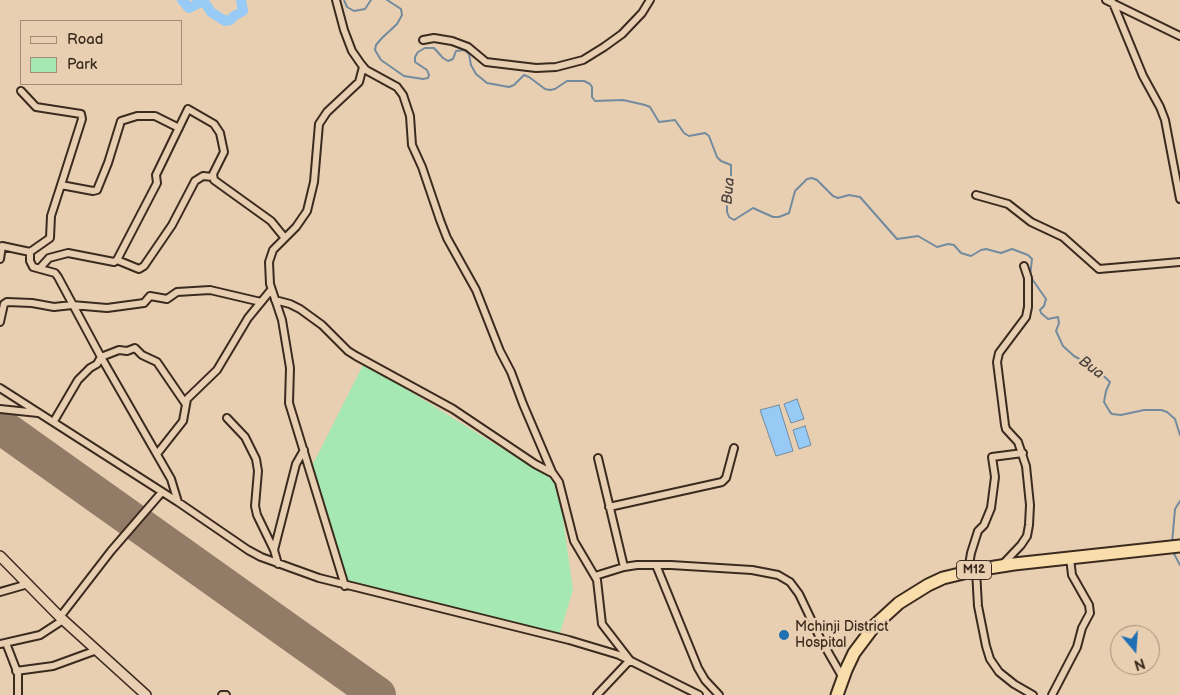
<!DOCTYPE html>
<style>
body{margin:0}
#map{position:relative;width:1180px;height:695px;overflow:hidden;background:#e9cfb1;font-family:"Balsamiq Sans",sans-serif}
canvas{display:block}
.legend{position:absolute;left:20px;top:20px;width:162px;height:65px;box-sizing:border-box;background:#e9cfb1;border:1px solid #a38d76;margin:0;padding:6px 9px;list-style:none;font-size:15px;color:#3b2a1e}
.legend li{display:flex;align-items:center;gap:10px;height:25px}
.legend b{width:25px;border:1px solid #a38d76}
.north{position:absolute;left:1110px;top:625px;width:50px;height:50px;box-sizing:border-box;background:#e9cfb1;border:1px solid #a38d76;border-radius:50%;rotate:162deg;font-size:14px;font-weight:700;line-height:20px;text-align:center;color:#3b2a1e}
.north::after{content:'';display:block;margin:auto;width:18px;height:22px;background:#1f6fb2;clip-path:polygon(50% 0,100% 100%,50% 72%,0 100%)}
</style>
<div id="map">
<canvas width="1180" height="695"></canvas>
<ul class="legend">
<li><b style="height:6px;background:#e9cfb1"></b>Road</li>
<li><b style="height:14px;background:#a6e8b3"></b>Park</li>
</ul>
<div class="north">N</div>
</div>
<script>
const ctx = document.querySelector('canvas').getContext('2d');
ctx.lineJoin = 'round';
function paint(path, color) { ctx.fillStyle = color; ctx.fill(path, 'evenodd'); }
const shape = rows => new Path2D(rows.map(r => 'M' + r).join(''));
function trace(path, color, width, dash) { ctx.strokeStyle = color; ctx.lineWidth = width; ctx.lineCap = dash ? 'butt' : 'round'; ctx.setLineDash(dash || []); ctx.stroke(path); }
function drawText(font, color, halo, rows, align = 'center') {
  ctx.font = font + ' "Balsamiq Sans",sans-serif'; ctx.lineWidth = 5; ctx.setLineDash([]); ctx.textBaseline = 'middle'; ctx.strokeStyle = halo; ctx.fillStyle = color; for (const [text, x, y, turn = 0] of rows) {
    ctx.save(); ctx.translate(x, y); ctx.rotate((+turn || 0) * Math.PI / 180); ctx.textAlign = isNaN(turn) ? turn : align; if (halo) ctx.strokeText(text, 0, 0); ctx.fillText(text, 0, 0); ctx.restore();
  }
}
const green = shape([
 [364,363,558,483,573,590,559,636,346,586,310,470]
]);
const water = shape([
 [797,399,804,419,791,423,784,404,797,399],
 [779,405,793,451,776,456,760,410,779,405],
 [805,426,811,445,799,449,793,430,805,426]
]);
const stream = shape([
 [344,0,347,7,354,11,365,9,371,0],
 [387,0,401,9,402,15,397,24,382,38,376,45,375,50,381,60,404,76,423,79,428,78,429,75,427,70,415,62,415,57,418,52,425,48,434,48,443,58,448,61,453,59,456,51,464,50,469,54,471,65,476,74,487,83,509,87,514,85,524,75,529,77,545,89,550,90,555,89,567,81,584,81,590,84,592,87,592,97,595,101,623,100,645,105,650,107,659,122,675,120,684,133,689,136,705,133,709,136,717,157,721,161,731,165,731,176,727,190,727,212,729,217,734,220,753,208,773,217,779,217,789,213,795,191,807,179,812,178,817,180,833,196,838,198,849,195,860,197,897,239,918,236,937,247,948,244,954,245,961,253,971,256,981,250,986,249,1001,253,1012,249,1028,255,1032,259,1030,276,1046,299,1044,306,1040,310,1041,313,1048,319,1058,317,1059,323,1056,331,1063,346,1074,356,1094,367,1110,382,1106,391,1104,402,1110,412,1112,414,1121,415,1144,410,1161,410,1167,412,1175,419,1180,435],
 [1172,543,1175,509,1180,501],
 [1172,550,1180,565]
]);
const river = shape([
 [182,0,189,8,199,3,205,3,211,12,225,21,230,20,234,16,243,11,241,0]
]);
const runway = shape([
 [0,426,378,695]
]);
const street = shape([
 [336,0,344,30,352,51,361,64,366,70,397,87,403,95,410,116,412,145,422,167,440,220,447,238,476,290,500,351,511,372,523,404,552,472,559,482,574,541,597,580,602,624,629,659],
 [1106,0,1180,36],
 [1113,3,1143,76,1160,107,1165,120,1180,199],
 [423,40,434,38,452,41,468,47,486,62,536,68,556,67,583,60,604,47,622,34,642,13,650,0],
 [21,91,36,107,81,114,82,119,61,185],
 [976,195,1008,204,1031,222,1063,237,1099,269,1180,262],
 [30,252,30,261,33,267,55,273,58,277,101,357,171,479,178,502],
 [0,259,2,246,30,252,50,238,51,216,61,185,93,191,97,190,108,163,121,121,137,116,155,116,179,128],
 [117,260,139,269,144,266,172,225,195,181,203,176,213,177],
 [40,268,49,258,68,253,114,262,117,260,157,183,156,175,188,109,214,124,220,133,224,152,213,174,214,180,271,221,284,237],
 [275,300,290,304,300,309,322,325,348,351,356,356,453,409,535,464,552,473],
 [0,322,4,304,7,302,32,303,54,307,72,305,107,308,144,303,150,296,167,299,177,292,210,290,261,302],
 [0,388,178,502,248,550,261,557,319,578,569,640,619,655,699,695],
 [0,409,38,413],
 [227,418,245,437,256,459,258,471,255,506,257,515,274,550,278,564],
 [54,421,78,380,90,368,97,364,101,357,119,350,127,351,135,348,142,355,157,362,185,403],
 [157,454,183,421,187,399,217,370,248,318,271,290],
 [598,458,624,567],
 [609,507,722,482,726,478,734,448],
 [274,550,296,464,304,450],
 [656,565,698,668,705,680,719,695],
 [1002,565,1021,545,1027,536,1029,525,1030,505,1026,466,1018,442,1006,429,1005,425,997,362,999,353,1026,317,1028,307,1028,278,1024,266],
 [976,570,978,606,986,646,990,659,999,672,1014,684,1033,695],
 [968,571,971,553,978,531,984,525,991,508,995,477,992,457,1023,453],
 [595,576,624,567,637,565,671,565,752,570,778,575,790,582,799,594,820,638,843,678],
 [345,586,289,403,290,368,282,320,270,284,269,262,273,250,296,227,307,211,314,182,319,124,327,112,359,82,363,67],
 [0,592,28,584],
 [60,617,111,551,162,492],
 [6,643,18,674,18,695],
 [0,644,40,635,63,620],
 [16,671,53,666,97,650],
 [222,695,226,695],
 [597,695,630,660],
 [1052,695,1077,647,1082,628,1090,613,1089,605,1072,575,1070,558]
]);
const secondary = shape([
 [0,556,60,617,146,695]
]);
const highway = shape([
 [837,695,846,670,854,653,875,625,899,603,928,585,943,578,976,570,1014,564,1180,546]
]);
const markers = [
 [784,635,6,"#1f6fb2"]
];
const shields = [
 [974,570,35]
];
const shieldNames = [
 ["M12",974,570]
];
const poiNames = [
 ["Mchinji District",795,627],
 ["Hospital",795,643]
];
const waterNames = [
 ["Bua",729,191,-85],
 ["Bua",1091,368,37]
];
paint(green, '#a6e8b3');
paint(water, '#97cbf5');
trace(water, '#728b9f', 1);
trace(stream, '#728b9f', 2);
trace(river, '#97cbf5', 10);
trace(runway, '#927c68', 36);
trace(street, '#3b2a1e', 10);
trace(secondary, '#3b2a1e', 12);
trace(highway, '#3b2a1e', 15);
trace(street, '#e9cfb1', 6);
trace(secondary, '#e9cfb1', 9);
trace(highway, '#f9deab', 11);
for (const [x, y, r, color] of markers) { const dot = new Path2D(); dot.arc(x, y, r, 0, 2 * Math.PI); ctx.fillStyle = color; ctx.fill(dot); trace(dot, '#e9cfb1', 2); }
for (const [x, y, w] of shields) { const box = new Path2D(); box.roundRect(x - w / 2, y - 9.5, w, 19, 4); ctx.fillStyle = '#e9cfb1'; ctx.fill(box); trace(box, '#3b2a1e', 1); }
drawText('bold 12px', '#3b2a1e', null, shieldNames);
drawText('14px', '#3b2a1e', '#e9cfb1', poiNames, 'left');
drawText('italic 15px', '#49423e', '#e9cfb1', waterNames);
</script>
